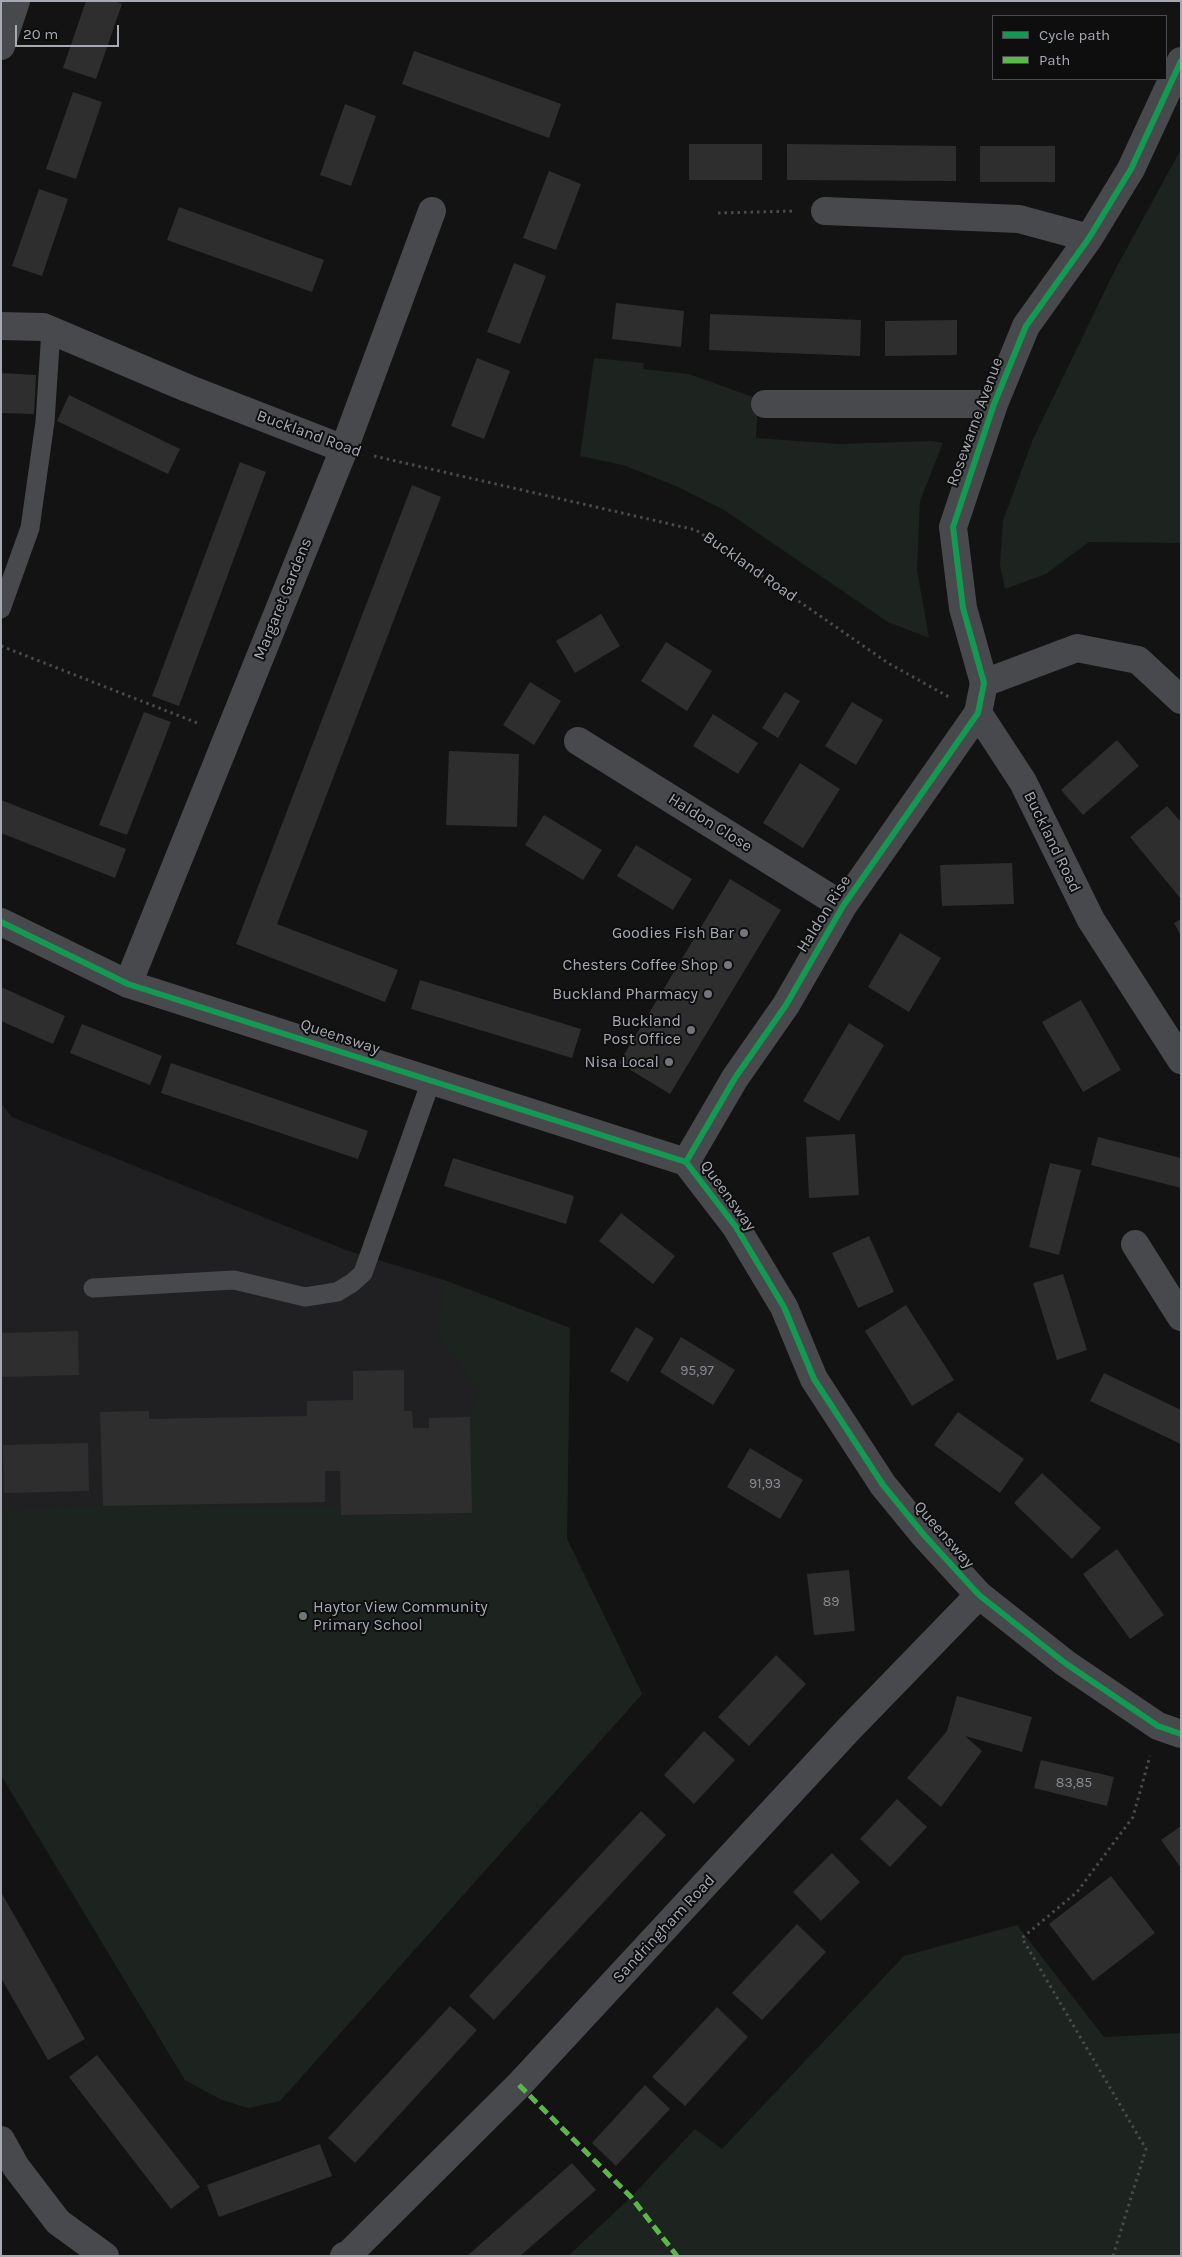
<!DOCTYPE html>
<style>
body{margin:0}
#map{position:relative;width:1182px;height:2257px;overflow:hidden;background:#131314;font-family:Karla,sans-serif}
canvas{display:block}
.frame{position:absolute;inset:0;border:2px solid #a6aab3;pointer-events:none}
.legend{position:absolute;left:992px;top:15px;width:175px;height:65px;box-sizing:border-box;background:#0e0e0f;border:1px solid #4b4c51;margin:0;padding:6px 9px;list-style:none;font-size:15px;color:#a6aab3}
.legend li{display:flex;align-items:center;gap:10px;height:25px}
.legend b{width:25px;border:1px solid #4b4c51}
.scale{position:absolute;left:15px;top:25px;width:104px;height:22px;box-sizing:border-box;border:2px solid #a6aab3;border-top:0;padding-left:6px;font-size:15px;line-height:18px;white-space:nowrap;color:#a6aab3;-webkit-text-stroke:4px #0e0e0f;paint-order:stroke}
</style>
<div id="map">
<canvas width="1182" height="2257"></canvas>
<div class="frame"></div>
<ul class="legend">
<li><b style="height:6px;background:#139951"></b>Cycle path</li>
<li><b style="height:6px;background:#58b947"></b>Path</li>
</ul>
<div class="scale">20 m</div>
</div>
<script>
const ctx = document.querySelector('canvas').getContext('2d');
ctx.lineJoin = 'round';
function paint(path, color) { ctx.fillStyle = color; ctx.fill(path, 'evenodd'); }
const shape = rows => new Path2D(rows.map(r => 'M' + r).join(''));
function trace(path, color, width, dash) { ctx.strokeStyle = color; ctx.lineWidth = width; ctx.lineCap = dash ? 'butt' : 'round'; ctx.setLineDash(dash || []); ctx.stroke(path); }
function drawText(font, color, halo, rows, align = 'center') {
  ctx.font = font + ' Karla,sans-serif'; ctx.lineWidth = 4; ctx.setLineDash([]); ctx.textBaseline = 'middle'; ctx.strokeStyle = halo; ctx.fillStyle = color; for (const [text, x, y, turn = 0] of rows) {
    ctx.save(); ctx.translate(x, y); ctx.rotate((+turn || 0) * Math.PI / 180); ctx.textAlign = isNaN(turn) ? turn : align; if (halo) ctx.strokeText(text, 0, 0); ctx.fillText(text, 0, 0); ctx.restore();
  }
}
const built = shape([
 [1,1103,12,1117,346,1250,444,1280,570,1328,567,1539,642,1694,280,2101,248,2108,220,2099,185,2080,1,1775]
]);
const green = shape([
 [1181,149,1181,543,1089,542,1046,574,1005,589,1000,565,1003,521,1033,439,1114,272],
 [594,358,644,363,643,369,689,374,758,399,756,438,840,444,932,441,943,443,920,501,917,570,929,638,888,622,724,510,676,486,623,465,580,456],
 [444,1280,570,1328,567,1539,642,1694,280,2101,248,2108,220,2099,185,2080,1,1775,1,1510,113,1506,348,1507,342,1515,472,1513,470,1417,480,1390,438,1336],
 [1017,1925,1104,2037,1181,2033,1181,2256,568,2256,631,2197,695,2129,722,2149,904,1956]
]);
const building = shape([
 [86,1,115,1,122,4,96,79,63,68],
 [414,51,561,104,549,138,402,84],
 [73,92,102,102,76,179,46,169],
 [345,104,376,116,351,186,320,175],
 [689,144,762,144,762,180,689,180],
 [787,144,956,146,956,181,787,180],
 [980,146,1055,146,1055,182,980,182],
 [549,171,581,184,556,250,523,238],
 [39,189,68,199,42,276,12,266],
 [179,207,324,260,312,292,167,240],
 [514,263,546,276,520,344,487,332],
 [616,303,684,311,681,347,612,339],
 [710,314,861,320,860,356,709,350],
 [957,320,957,355,885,356,885,321],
 [477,358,510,371,484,439,451,426],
 [1,373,36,375,34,414,1,413],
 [69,395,180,449,168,474,57,421],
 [240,462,266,472,179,706,152,696],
 [412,485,441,497,277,924,398,970,385,1002,236,944],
 [601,614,620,646,575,673,556,641],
 [666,642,712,671,687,711,641,681],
 [530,682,561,701,534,745,503,725],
 [785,692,800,701,778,738,762,728],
 [852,702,883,720,856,765,825,746],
 [144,712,171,722,127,835,99,825],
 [713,714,758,743,738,774,693,746],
 [1117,740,1139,766,1083,815,1061,790],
 [449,751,519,754,517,827,446,825],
 [800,763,840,789,803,848,763,823],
 [1,800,126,849,115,878,1,833],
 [1167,806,1181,822,1181,899,1130,837],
 [544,815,602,850,583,880,525,845],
 [636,845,692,879,673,910,617,876],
 [1012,863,1014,904,942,906,940,865],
 [730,879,781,910,670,1094,619,1063],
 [1181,919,1181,936,1174,923],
 [900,933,941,958,909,1012,868,987],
 [420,980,581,1029,572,1058,411,1009],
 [1,987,65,1016,53,1044,1,1021],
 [1081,1000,1121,1070,1083,1092,1042,1022],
 [849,1023,884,1045,839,1121,803,1101],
 [82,1024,162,1056,150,1085,70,1053],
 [171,1063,368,1131,358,1159,161,1093],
 [855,1134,859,1195,809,1198,806,1137],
 [1098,1137,1181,1158,1181,1188,1091,1165],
 [453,1158,574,1196,566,1224,444,1186],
 [1050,1163,1081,1170,1059,1255,1029,1247],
 [621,1213,675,1256,653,1284,599,1241],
 [869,1236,894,1292,858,1308,832,1253],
 [1063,1274,1087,1350,1057,1360,1033,1283],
 [906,1305,954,1380,912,1406,865,1331],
 [636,1327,654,1338,628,1382,610,1371],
 [78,1331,79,1375,1,1377,1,1333],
 [681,1337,735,1370,713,1405,660,1372],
 [404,1370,404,1411,412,1411,413,1428,429,1428,429,1418,470,1417,472,1513,341,1515,340,1471,325,1471,325,1502,103,1506,100,1412,149,1411,149,1419,307,1416,307,1401,353,1400,353,1371],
 [1104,1373,1181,1410,1181,1444,1090,1401],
 [958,1412,1024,1459,1000,1493,934,1445],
 [88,1443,89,1491,4,1493,3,1445],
 [750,1448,803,1480,780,1519,727,1487],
 [1042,1473,1101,1528,1072,1559,1014,1503],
 [1117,1549,1164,1615,1130,1639,1083,1574],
 [849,1570,855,1631,814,1635,807,1574],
 [776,1655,806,1684,749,1746,718,1717],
 [957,1696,1032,1717,1022,1752,965,1736,982,1751,941,1807,907,1778,947,1731],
 [704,1731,735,1760,694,1804,664,1775],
 [1041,1760,1114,1777,1107,1806,1034,1788],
 [897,1799,927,1827,890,1867,860,1839],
 [641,1811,666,1835,494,2020,469,1996],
 [1181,1826,1181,1868,1161,1840],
 [832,1853,860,1882,821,1921,793,1892],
 [1111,1876,1155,1933,1093,1981,1049,1924],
 [1,1892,85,2039,48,2060,1,1978],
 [797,1924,826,1952,762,2020,732,1993],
 [450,2006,477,2030,355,2163,328,2138],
 [717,2007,748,2037,685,2106,652,2077],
 [97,2055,200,2187,171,2209,69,2077],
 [645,2085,670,2109,616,2166,592,2143],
 [320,2144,332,2176,219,2217,207,2185],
 [572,2163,596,2190,520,2256,467,2256]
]);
const path = shape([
 [718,213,795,211],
 [374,456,696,530,888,663,949,697],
 [1,646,200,724],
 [1113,2256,1146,2149,1022,1938,1077,1892,1133,1817,1150,1756]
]);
const service = shape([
 [1,609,30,528,45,422,51,330],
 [93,1288,234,1280,305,1297,337,1292,352,1283,363,1273,431,1081]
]);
const minor = shape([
 [1,46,16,1],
 [825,211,1019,219,1089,238],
 [1,326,43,327,187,388,344,449],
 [765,404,994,404],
 [984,683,1077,648,1138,660,1181,700],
 [978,713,1023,782,1091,920,1181,1060],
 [578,741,843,906],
 [1,922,128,984,686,1162,736,1227,784,1307,814,1379,883,1485,924,1535,979,1595,1065,1663,1158,1726,1181,1734],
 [128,984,344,449,432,211],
 [686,1162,735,1078,786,1005,843,906,978,713,984,683,963,608,953,527,994,404,1026,326,1089,238,1131,169,1181,61],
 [1135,1244,1181,1317],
 [1,2140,16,2167,58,2222,105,2256],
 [344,2256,350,2253,519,2085,849,1729,979,1595]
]);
const quiet = shape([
 [519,2085,631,2197,677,2256]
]);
const cycleway = shape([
 [1,922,128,984,686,1162,736,1227,784,1307,814,1379,883,1485,924,1535,979,1595,1065,1663,1158,1726,1181,1734],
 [686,1162,735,1078,786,1005,843,906,978,713,984,683,963,608,953,527,994,404,1026,326,1089,238,1131,169,1181,61]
]);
const markers = [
 [744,933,5,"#73757b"],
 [728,965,5,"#73757b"],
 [708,994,5,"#73757b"],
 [691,1030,5,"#73757b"],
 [669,1062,5,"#73757b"],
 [303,1616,5,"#73757b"]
];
const numberNames = [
 ["95,97",697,1371],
 ["91,93",765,1484],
 ["89",831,1602],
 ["83,85",1074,1783]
];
const streetNames = [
 ["Rosewarne Avenue",975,422,-70],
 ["Buckland Road",309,434,20],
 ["Buckland Road",750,567,35],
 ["Margaret Gardens",283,599,-68],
 ["Haldon Close",710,823,32],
 ["Buckland Road",1052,842,64],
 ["Haldon Rise",824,914,-58],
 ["Queensway",340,1037,18],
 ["Queensway",728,1196,54],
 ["Queensway",944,1535,49],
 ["Sandringham Road",664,1929,-47]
];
const poiNames = [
 ["Goodies Fish Bar",734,933],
 ["Chesters Coffee Shop",718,965],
 ["Buckland Pharmacy",698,994],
 ["Buckland",681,1021],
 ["Post Office",681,1039],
 ["Nisa Local",659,1062],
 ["Haytor View Community",313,1607,"left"],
 ["Primary School",313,1625,"left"]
];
paint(built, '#202022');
paint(green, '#1d231e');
paint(building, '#2e2e2f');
trace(path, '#494a4d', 3, [2.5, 4]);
trace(service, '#48494c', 19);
trace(minor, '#48494c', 28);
trace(quiet, '#58b947', 5, [10, 5]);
trace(cycleway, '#139951', 6);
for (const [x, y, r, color] of markers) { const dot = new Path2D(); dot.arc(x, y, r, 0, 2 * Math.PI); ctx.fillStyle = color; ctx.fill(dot); trace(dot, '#0e0e0f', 2); }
drawText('14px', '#888b92', null, numberNames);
drawText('16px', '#a6aab3', '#0e0e0f', streetNames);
drawText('16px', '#a6aab3', '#0e0e0f', poiNames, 'right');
</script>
